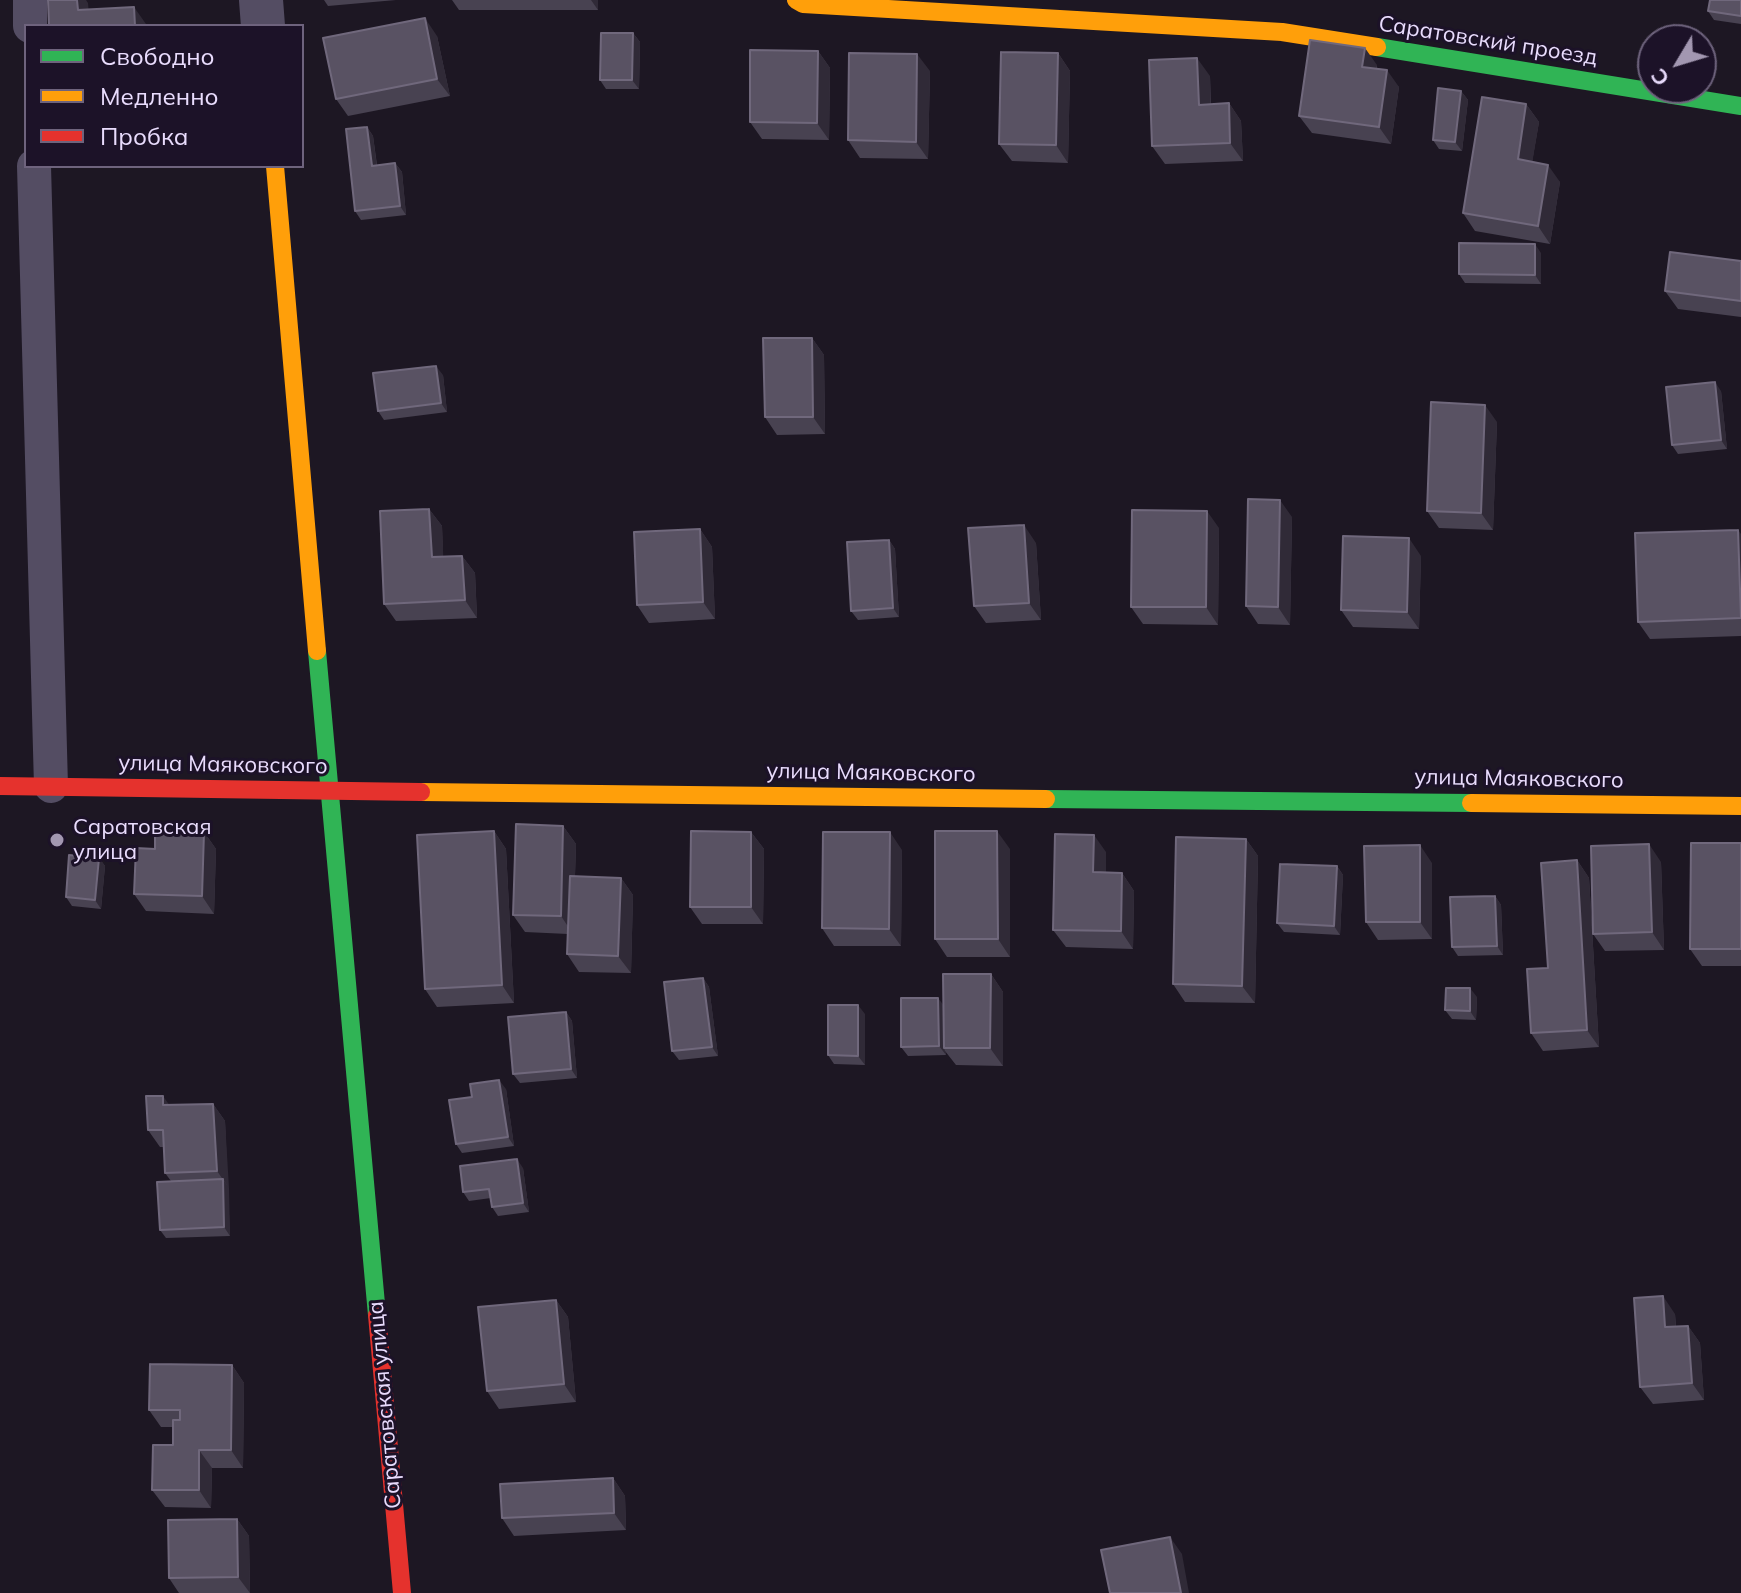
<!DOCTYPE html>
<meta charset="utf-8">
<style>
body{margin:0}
#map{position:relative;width:1741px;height:1593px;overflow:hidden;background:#1d1723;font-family:Mulish,sans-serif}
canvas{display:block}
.legend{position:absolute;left:24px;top:24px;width:280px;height:144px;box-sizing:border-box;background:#1c1228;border:2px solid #6e637d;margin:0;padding:10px 14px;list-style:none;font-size:24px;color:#e9dcfd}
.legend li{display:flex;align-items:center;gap:16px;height:40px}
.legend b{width:40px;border:2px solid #6e637d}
.north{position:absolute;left:1637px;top:24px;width:80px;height:80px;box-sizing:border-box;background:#1c1228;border:2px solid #6e637d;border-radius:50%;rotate:232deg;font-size:22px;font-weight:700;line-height:32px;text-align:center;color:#e9dcfd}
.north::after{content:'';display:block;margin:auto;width:28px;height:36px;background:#a297b1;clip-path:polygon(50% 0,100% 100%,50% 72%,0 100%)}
</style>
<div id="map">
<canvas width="1741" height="1593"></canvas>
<ul class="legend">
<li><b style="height:10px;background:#30b455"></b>Свободно</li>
<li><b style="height:10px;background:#ff9f0a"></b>Медленно</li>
<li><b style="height:10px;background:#e5322d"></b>Пробка</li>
</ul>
<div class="north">С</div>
</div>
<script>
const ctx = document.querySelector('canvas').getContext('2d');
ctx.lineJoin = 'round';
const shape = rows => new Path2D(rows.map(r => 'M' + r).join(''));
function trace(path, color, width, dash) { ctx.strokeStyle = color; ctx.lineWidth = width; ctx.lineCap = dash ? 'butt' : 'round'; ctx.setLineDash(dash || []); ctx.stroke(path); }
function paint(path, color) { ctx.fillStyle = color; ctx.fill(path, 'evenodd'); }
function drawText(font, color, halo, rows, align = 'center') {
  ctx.font = font + ' Mulish,sans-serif'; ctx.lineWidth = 6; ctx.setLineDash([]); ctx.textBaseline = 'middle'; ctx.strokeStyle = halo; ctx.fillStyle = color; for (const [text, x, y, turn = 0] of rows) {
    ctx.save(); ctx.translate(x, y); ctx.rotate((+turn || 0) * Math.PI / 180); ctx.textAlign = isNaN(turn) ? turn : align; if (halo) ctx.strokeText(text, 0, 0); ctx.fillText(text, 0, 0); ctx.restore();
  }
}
const lane = shape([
 [30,0,30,26],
 [34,166,51,786]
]);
const street = shape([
 [261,0,263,26]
]);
const fast = shape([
 [1377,47,1741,106],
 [317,651,377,1315],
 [1046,799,1471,803]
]);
const slow = shape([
 [796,0,803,4,1282,32,1377,47],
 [275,166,317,651],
 [421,792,1046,799],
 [1471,803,1741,806]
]);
const jam = shape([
 [0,786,421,792],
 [377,1315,402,1593]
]);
const wall = shape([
 [324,0,396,0,328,6],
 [452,0,598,0,598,10,459,10],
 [1741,0,1741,24,1714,20,1708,11],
 [633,33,640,42,639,89,606,89,600,80],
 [437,36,450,96,348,116,336,99],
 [818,51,830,68,829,140,762,139,750,122],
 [1058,53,1070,71,1068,163,1012,161,999,144],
 [1377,65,1377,69,1399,87,1391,144,1312,133,1299,116],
 [930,71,928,159,860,158,848,140],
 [1210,76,1211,104,1229,103,1241,121,1243,161,1165,164,1152,146],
 [1461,91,1468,100,1462,151,1439,149,1433,140],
 [1526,104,1539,122,1532,162,1560,182,1550,244,1475,231,1463,213],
 [367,127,373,136,377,165,395,163,402,172,406,215,361,220,355,211],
 [1541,253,1541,284,1465,283,1459,274],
 [1741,261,1741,317,1678,309,1665,291],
 [812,338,824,355,825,434,777,435,765,417],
 [443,375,447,412,384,420,378,411],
 [1721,391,1727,449,1678,454,1672,445],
 [1497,422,1493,530,1439,528,1427,511],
 [429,509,442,526,443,556,462,556,475,573,477,618,396,621,384,604],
 [1292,517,1290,625,1258,624,1246,606],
 [1219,528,1218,625,1143,624,1131,607],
 [700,529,712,547,715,619,649,623,637,605],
 [1741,534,1741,636,1650,639,1638,622],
 [889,540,895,549,899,617,858,620,851,611],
 [1036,543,1041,620,986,623,974,606],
 [1421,556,1419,629,1353,627,1341,610],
 [563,826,576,844,575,876,621,878,633,895,631,973,579,972,567,954,568,934,525,932,513,915],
 [494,831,506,849,514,1003,437,1007,425,989],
 [204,832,216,849,214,914,146,911,134,894,155,849],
 [751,832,764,849,763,924,702,924,690,907],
 [1246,839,1258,856,1255,1003,1185,1002,1173,984],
 [1741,843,1741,966,1702,966,1690,949],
 [1010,849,1010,957,947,957,935,939],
 [902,850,901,946,834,946,822,928],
 [1106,852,1106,873,1122,873,1134,891,1133,949,1066,947,1053,930],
 [99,858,105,866,101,909,72,906,66,897],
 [1577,860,1589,878,1599,1047,1543,1051,1531,1033],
 [1661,862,1664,950,1605,951,1593,934],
 [1432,863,1432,939,1378,940,1366,922],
 [1337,866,1343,875,1340,935,1284,932,1277,923],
 [1495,896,1501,905,1503,955,1458,956,1452,947],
 [991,974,1003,992,1003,1066,956,1065,945,1051,946,1055,908,1056,901,1047,943,1005],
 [703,978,709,987,718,1056,679,1060,672,1051],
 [1477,997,1476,1020,1452,1019,1445,1010],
 [566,1012,572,1021,577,1078,520,1083,513,1074],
 [865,1014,865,1065,834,1064,828,1055],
 [506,1089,514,1146,462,1153,456,1144,472,1097],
 [213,1104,225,1121,230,1236,166,1238,160,1230,171,1181,165,1173,164,1147,160,1147,148,1130,169,1105],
 [523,1168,529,1212,498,1216,492,1207,491,1198,469,1201,463,1192],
 [556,1300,568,1317,576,1402,499,1409,487,1391],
 [1675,1314,1676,1327,1688,1326,1700,1343,1704,1400,1653,1404,1640,1387],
 [232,1365,244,1383,243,1468,212,1468,211,1508,165,1507,152,1490,173,1445,173,1427,161,1427,149,1410],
 [613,1478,625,1496,626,1530,514,1536,502,1518],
 [237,1519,249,1536,250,1593,179,1593,169,1578]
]);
const shadedWall = shape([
 [77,0,86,0,88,3,90,26,78,10],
 [591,0,598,0,598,10],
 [134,7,146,24,146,26,135,26],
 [425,18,437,36,450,96,437,79],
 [633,33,640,42,639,89,632,80],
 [1365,48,1377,65,1374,84,1362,67],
 [818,51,830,68,829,140,817,123],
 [1058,53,1070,71,1068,163,1056,145],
 [917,54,930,71,928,159,916,142],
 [1197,58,1210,76,1211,122,1199,105],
 [1387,70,1399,87,1391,144,1379,127],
 [1461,91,1468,100,1462,151,1455,142],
 [1229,103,1241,121,1243,161,1230,143],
 [1526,104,1539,122,1530,176,1518,159],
 [367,127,373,136,378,175,372,166],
 [395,163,402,172,406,215,400,206],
 [1548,165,1560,182,1550,244,1538,226],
 [1535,244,1541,253,1541,284,1535,275],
 [812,338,824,355,825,434,813,417],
 [436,366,443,375,447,412,441,403],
 [1715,382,1721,391,1727,449,1721,440],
 [1485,405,1497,422,1493,530,1481,513],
 [1280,500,1292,517,1290,625,1278,607],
 [429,509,442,526,444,574,432,557],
 [1207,511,1219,528,1218,625,1206,607],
 [1024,525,1036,543,1041,620,1029,603],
 [700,529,712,547,715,619,703,602],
 [1738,530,1741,534,1741,619],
 [1409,538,1421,556,1419,629,1407,612],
 [889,540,895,549,899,617,893,608],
 [462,556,475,573,477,618,465,600],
 [563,826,576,844,573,934,561,916],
 [494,831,506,849,514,1003,502,985],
 [997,831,1010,849,1010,957,998,939],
 [204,832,216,849,214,914,202,896],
 [751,832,764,849,763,924,751,907],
 [890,832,902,850,901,946,889,929],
 [1094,835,1106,852,1106,890,1093,872],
 [1246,839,1258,856,1255,1003,1242,986],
 [1649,844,1661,862,1664,950,1652,932],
 [1420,845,1432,863,1432,939,1420,922],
 [99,858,105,866,101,909,95,900],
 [1577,860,1589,878,1599,1047,1587,1030],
 [1337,866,1343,875,1340,935,1334,926],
 [1122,873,1134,891,1133,949,1121,931],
 [621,878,633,895,631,973,618,956],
 [1495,896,1501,905,1503,955,1497,946],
 [991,974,1003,992,1003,1066,990,1048],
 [703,978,709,987,718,1056,712,1047],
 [1470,988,1477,997,1476,1020,1470,1011],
 [938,998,945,1007,944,1048,945,1051,946,1055,939,1046],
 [858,1005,865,1014,865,1065,858,1056],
 [566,1012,572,1021,577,1078,571,1069],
 [499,1080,506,1089,514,1146,508,1137],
 [163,1096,175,1113,163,1105],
 [213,1104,225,1121,229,1188,217,1171],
 [517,1159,523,1168,529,1212,523,1203],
 [223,1179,229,1188,230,1236,224,1227],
 [1663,1296,1675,1314,1677,1345,1665,1327],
 [556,1300,568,1317,576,1402,564,1384],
 [1688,1326,1700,1343,1704,1400,1692,1383],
 [232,1365,244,1383,243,1468,231,1450],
 [199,1450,212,1468,211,1508,199,1490],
 [613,1478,625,1496,626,1530,614,1513],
 [237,1519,249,1536,250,1593,238,1577],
 [1170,1537,1182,1554,1189,1593,1181,1593]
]);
const building = shape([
 [48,0,77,0,78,10,134,7,135,26,49,26,48,0],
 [1710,0,1741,0,1741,16,1708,11,1710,0],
 [425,18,437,79,336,99,323,38,425,18],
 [601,33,633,33,632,80,600,80,601,33],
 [1310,40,1365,48,1362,67,1387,70,1379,127,1299,116,1310,40],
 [750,50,818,51,817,123,750,122,750,50],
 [1001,52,1058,53,1056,145,999,144,1001,52],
 [849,53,917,54,916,142,848,140,849,53],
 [1197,58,1199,105,1229,103,1230,143,1152,146,1149,60,1197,58],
 [1438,88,1461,91,1455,142,1433,140,1438,88],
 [1482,97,1526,104,1518,159,1548,165,1538,226,1463,213,1482,97],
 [367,127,372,166,395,163,400,206,355,211,346,129,367,127],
 [1459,243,1535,244,1535,275,1459,274,1459,243],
 [1670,252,1741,261,1741,301,1665,291,1670,252],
 [763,338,812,338,813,417,765,417,763,338],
 [436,366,441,403,378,411,373,373,436,366],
 [1715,382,1721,440,1672,445,1666,387,1715,382],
 [1431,402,1485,405,1481,513,1427,511,1431,402],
 [1248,499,1280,500,1278,607,1246,606,1248,499],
 [429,509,432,557,462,556,465,600,384,604,380,511,429,509],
 [1132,510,1207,511,1206,607,1131,607,1132,510],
 [1024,525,1029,603,974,606,968,528,1024,525],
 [700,529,703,602,637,605,634,532,700,529],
 [1738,530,1741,618,1638,622,1635,533,1738,530],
 [1343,536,1409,538,1407,612,1341,610,1343,536],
 [889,540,893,608,851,611,847,542,889,540],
 [516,824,563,826,561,916,513,915,516,824],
 [155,830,204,832,202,896,134,894,136,848,155,849,155,830],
 [494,831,502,985,425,989,417,835,494,831],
 [691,831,751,832,751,907,690,907,691,831],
 [935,831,997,831,998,939,935,939,935,831],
 [823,832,890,832,889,929,822,928,823,832],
 [1055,834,1094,835,1093,872,1122,873,1121,931,1053,930,1055,834],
 [1176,837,1246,839,1242,986,1173,984,1176,837],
 [1691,843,1741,843,1741,949,1690,949,1691,843],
 [1649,844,1652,932,1593,934,1591,846,1649,844],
 [1420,845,1420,922,1366,922,1364,846,1420,845],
 [69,855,99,858,95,900,66,897,69,855],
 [1577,860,1587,1030,1531,1033,1527,969,1548,968,1541,863,1577,860],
 [1280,864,1337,866,1334,926,1277,923,1280,864],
 [570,876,621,878,618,956,567,954,570,876],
 [1495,896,1497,946,1452,947,1450,897,1495,896],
 [943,974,991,974,990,1048,944,1048,943,974],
 [703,978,712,1047,672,1051,664,982,703,978],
 [1446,988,1470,988,1470,1011,1445,1010,1446,988],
 [901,998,938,998,939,1046,901,1047,901,998],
 [828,1005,858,1005,858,1056,828,1055,828,1005],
 [566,1012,571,1069,513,1074,508,1017,566,1012],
 [499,1080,508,1137,456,1144,449,1100,472,1097,470,1084,499,1080],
 [146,1096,163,1096,163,1105,213,1104,217,1171,165,1173,163,1130,148,1130,146,1096],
 [517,1159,523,1203,492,1207,489,1189,463,1192,460,1166,517,1159],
 [223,1179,224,1227,160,1230,157,1182,223,1179],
 [1663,1296,1665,1327,1688,1326,1692,1383,1640,1387,1634,1298,1663,1296],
 [556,1300,564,1384,487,1391,478,1307,556,1300],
 [150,1364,232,1365,231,1450,199,1450,199,1490,152,1490,153,1445,173,1445,173,1420,180,1420,180,1410,149,1410,150,1364],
 [613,1478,614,1513,502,1518,500,1484,613,1478],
 [237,1519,238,1577,169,1578,168,1520,237,1519],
 [1170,1537,1181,1593,1110,1593,1101,1550,1170,1537]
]);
const markers = [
 [57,840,8,"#a297b1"]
];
const streetNames = [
 ["Саратовский проезд",1488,41,9],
 ["улица Маяковского",223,765,1],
 ["улица Маяковского",871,773,1],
 ["улица Маяковского",1519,779,1],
 ["Саратовская улица",385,1405,-95]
];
const poiNames = [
 ["Саратовская",73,827],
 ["улица",73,852]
];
trace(lane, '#544d63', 34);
trace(street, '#544d63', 44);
trace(fast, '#30b455', 18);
trace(slow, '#ff9f0a', 18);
trace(jam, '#e5322d', 18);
paint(wall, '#484251');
paint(shadedWall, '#302a37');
paint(building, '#595263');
trace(building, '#70687c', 2);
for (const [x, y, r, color] of markers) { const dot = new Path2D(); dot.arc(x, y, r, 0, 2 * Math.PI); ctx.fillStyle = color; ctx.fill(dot); trace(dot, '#1c1228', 3); }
drawText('22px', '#e9dcfd', '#1c1228', streetNames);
drawText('22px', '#e9dcfd', '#1c1228', poiNames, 'left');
</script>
